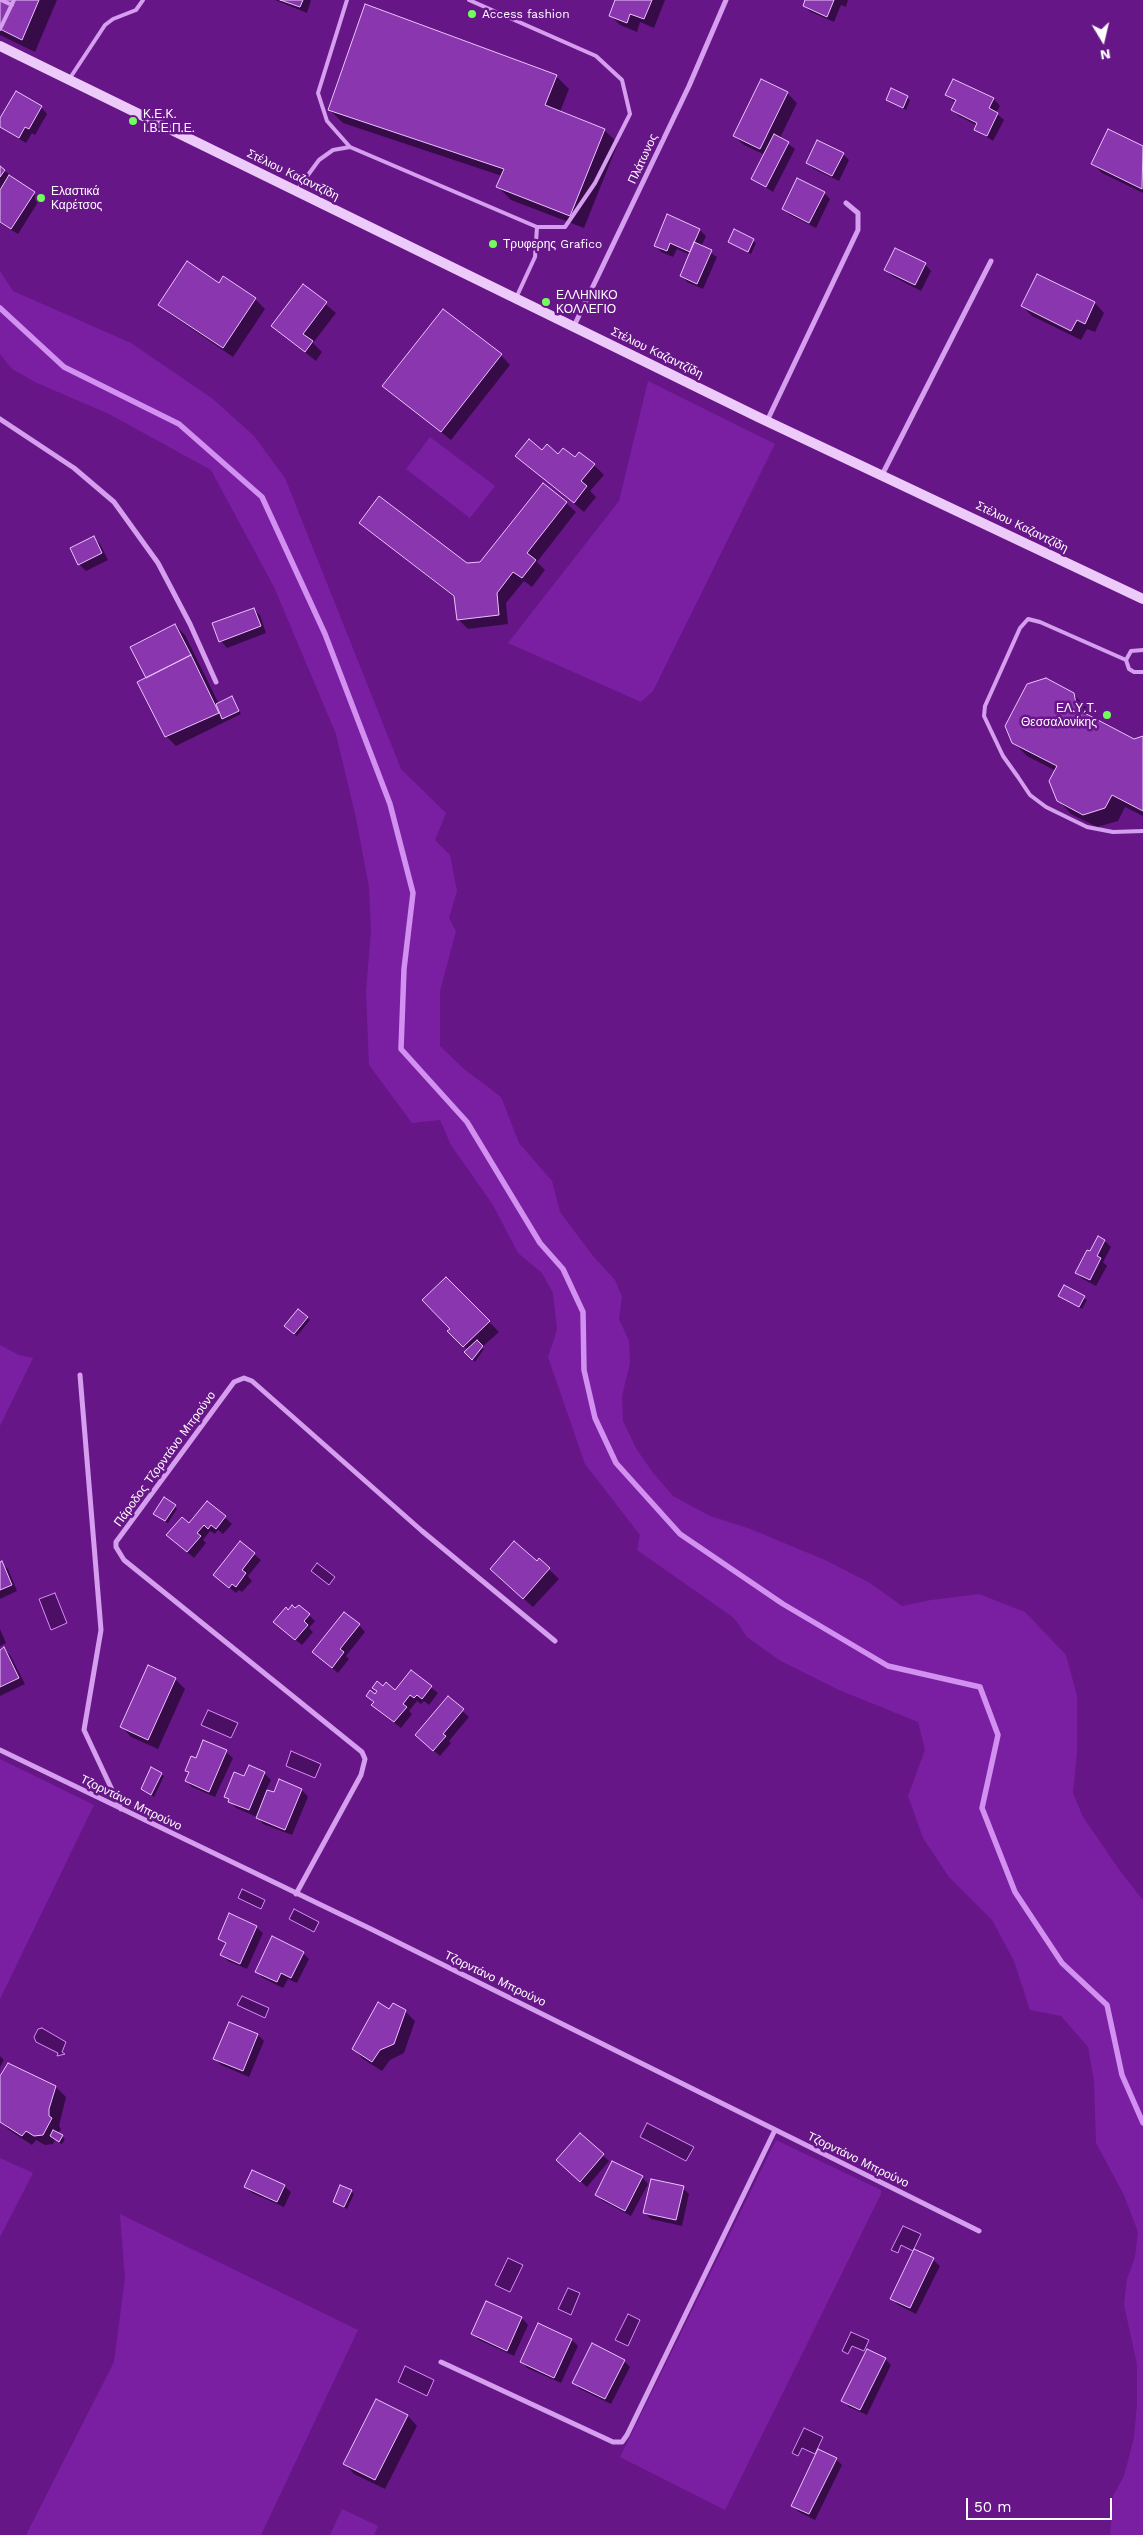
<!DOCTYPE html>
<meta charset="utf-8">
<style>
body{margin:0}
#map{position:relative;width:1143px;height:2535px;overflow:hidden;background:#671688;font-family:"Work Sans",sans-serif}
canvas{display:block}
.north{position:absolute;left:1078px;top:15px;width:50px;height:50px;-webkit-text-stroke:4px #671688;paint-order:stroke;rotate:171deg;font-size:14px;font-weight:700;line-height:20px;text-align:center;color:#fff}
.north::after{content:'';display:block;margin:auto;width:18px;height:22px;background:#fff;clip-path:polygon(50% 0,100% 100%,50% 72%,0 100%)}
.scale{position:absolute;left:966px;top:2498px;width:146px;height:22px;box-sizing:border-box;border:2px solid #fff;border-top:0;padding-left:6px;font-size:15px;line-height:18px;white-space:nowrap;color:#fff;-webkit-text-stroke:4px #671688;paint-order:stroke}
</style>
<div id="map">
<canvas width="1143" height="2535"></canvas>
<div class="north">N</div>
<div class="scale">50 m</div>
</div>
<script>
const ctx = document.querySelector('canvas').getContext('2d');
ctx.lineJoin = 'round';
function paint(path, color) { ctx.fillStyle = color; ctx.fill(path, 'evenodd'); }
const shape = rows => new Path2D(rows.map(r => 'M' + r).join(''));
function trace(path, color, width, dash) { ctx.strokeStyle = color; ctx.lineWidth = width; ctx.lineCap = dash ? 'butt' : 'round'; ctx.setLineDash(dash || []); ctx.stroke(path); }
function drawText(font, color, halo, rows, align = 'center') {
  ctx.font = font + ' "Work Sans",sans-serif'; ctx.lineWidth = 5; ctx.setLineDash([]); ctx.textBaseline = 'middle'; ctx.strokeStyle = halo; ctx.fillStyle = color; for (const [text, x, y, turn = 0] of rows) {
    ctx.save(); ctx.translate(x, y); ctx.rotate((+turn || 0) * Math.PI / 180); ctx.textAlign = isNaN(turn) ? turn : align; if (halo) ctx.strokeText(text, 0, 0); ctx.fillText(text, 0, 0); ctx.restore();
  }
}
const green = shape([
 [0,271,13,291,131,343,213,399,254,436,285,478,401,769,446,813,435,840,450,855,457,891,449,918,456,931,440,991,440,1046,464,1069,501,1097,519,1143,552,1181,560,1212,593,1256,615,1280,622,1297,619,1319,629,1341,630,1363,622,1396,623,1421,637,1450,654,1474,673,1496,710,1516,748,1528,825,1560,870,1583,902,1606,931,1600,979,1594,1025,1612,1066,1655,1077,1696,1077,1752,1073,1793,1083,1817,1123,1875,1143,1900,1143,2535,1110,2535,1113,2496,1124,2476,1134,2438,1137,2405,1137,2364,1124,2305,1127,2279,1135,2257,1138,2232,1124,2195,1096,2143,1094,2081,1088,2047,1061,2016,1030,2010,1014,1961,992,1920,949,1877,923,1838,908,1796,925,1750,918,1722,839,1690,779,1660,747,1637,734,1618,637,1550,640,1535,585,1464,548,1357,557,1330,553,1293,542,1273,518,1253,493,1205,451,1145,440,1120,412,1123,369,1065,366,992,371,930,369,887,356,818,336,734,274,587,211,470,109,414,37,383,12,369,0,354],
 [648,381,775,444,653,691,641,702,508,643,619,501],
 [430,437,495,486,470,518,406,469],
 [0,1345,19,1355,33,1358,0,1426],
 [0,1759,94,1805,0,1999],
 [776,2140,881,2190,881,2194,725,2510,620,2457],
 [0,2158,33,2173,0,2237],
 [120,2214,358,2330,261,2535,26,2535,114,2362,125,2278],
 [342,2509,378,2526,374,2535,330,2535]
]);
const water = shape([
 [317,1563,335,1577,329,1585,311,1571,317,1563],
 [55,1593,67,1623,51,1630,39,1599,55,1593],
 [208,1710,238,1723,231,1738,201,1725,208,1710],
 [291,1751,321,1764,315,1778,286,1766,291,1751],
 [242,1889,265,1900,261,1909,238,1898,242,1889],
 [294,1909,319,1922,314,1932,289,1919,294,1909],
 [242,1996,269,2008,265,2018,237,2005,242,1996],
 [42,2028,66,2042,62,2052,65,2054,57,2056,58,2053,36,2042,34,2037,38,2029,42,2028],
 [647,2123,694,2147,686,2161,640,2137,647,2123],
 [903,2226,921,2234,913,2251,901,2245,898,2253,891,2250,903,2226],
 [508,2258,523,2265,510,2292,495,2285,508,2258],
 [568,2288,580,2293,571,2315,558,2309,568,2288],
 [628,2314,640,2320,628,2346,615,2340,628,2314],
 [851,2332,869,2340,864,2351,852,2346,848,2354,842,2351,851,2332],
 [405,2366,434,2380,427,2396,398,2382,405,2366],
 [804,2428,823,2437,815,2454,802,2448,798,2456,792,2453,804,2428]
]);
const shadow = shape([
 [0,0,57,0,35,52,0,35],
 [275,0,311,0,307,13],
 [617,0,665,0,654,28,640,22,637,32,620,25,611,16],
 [807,0,848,0,846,7,841,5,834,22,811,12,804,6],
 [556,76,569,89,560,112,604,130,618,143,584,228,511,200,498,187,502,176,343,123,330,110],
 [953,80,994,99,1000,106,996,113,1004,120,993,141,976,130,978,126,959,116,952,110,956,103,946,95],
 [787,93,797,103,780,138,795,149,773,192,753,179,765,155,744,145,734,136],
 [907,97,910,100,906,110,887,100],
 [41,107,47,114,35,135,32,133,26,143,0,127,0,121],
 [1109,130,1143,147,1143,193,1102,173,1092,163],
 [843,154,849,160,839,181,814,169,807,163],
 [0,167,40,199,18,234,0,223],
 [824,193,830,199,816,228,790,215,783,209],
 [668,216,700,230,706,236,701,247,717,257,703,289,687,282,681,275,690,255,677,249,673,257,661,252,655,245],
 [734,231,756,243,751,254,729,242],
 [925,264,931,271,921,291,892,276,886,270],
 [1037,275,1095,303,1104,313,1095,332,1087,329,1081,340,1032,316,1022,306],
 [224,278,255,299,265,309,233,357,170,314,160,305,219,284],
 [303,285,336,313,313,343,322,352,316,361,272,326],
 [501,355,510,365,451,440,384,386],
 [542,451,594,465,604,475,590,491,596,497,584,512,517,456],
 [566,503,576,512,537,562,545,570,532,587,524,581,506,603,508,624,468,629,458,619,455,598,360,523,467,564,481,563],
 [94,538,100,544,108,560,86,571,79,564,72,549],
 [253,609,260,615,266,633,227,648,221,641],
 [175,625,185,635,219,704,231,697,241,714,176,746,166,736],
 [1073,694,1086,707,1088,717,1134,741,1143,737,1143,816,1125,807,1118,821,1097,827,1071,814,1058,800,1056,771,1027,756,1013,742],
 [1105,1241,1111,1247,1103,1262,1107,1266,1096,1286,1083,1279,1076,1273,1090,1253],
 [446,1278,499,1332,482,1347,484,1349,475,1362,466,1352,468,1350,449,1331,451,1329],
 [1065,1287,1087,1300,1082,1309,1060,1296],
 [307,1317,310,1320,297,1336,288,1329],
 [208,1502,232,1524,223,1534,218,1530,215,1534,210,1531,203,1540,206,1543,194,1558,167,1535,189,1524],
 [175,1506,177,1509,168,1523,158,1516],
 [240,1543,261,1560,248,1576,252,1581,242,1592,239,1590,236,1593,214,1575],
 [539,1560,559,1579,533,1607,501,1578],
 [0,1563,8,1569,17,1591,0,1599],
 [296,1609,309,1615,315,1621,309,1628,313,1632,302,1645,281,1628,288,1612],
 [359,1625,365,1632,346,1656,349,1659,338,1673,314,1652],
 [0,1629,6,1643,0,1646],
 [4,1649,10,1655,25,1684,0,1696,0,1651],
 [412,1672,438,1693,429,1705,424,1701,421,1704,417,1701,409,1711,412,1714,401,1728,379,1711,368,1696,375,1695,383,1688,396,1692],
 [175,1679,185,1689,158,1749,131,1737,122,1727],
 [448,1698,469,1717,449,1741,451,1743,440,1756,423,1741],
 [204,1742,226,1752,233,1758,215,1797,192,1787,186,1781,189,1774,186,1770,196,1759],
 [264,1773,271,1780,266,1790,274,1794,280,1781,302,1790,308,1797,292,1835,263,1824,257,1817,236,1808,225,1796,245,1778],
 [161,1774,164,1776,154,1797,142,1789],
 [256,1927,263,1933,247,1969,228,1961,222,1955,226,1945,219,1939],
 [303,1953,309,1959,297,1983,288,1979,283,1988,263,1978,257,1972],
 [389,2010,405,2011,415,2021,404,2053,390,2060,382,2071,363,2059,354,2049],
 [230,2023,258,2035,264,2041,249,2077,221,2065,215,2059],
 [0,2056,4,2060,0,2067],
 [8,2064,56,2087,66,2097,59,2126,61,2129,58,2134,65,2139,62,2144,55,2140,53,2144,45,2145,36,2140,32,2145,9,2130,0,2121,0,2078],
 [580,2135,609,2161,587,2187,564,2166],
 [642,2177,648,2184,631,2216,603,2201,596,2195],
 [284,2186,291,2192,284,2207,252,2193,246,2187],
 [683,2188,689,2194,682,2226,651,2219,644,2212],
 [351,2191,354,2194,347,2209,334,2201],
 [933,2260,940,2266,916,2314,898,2305,891,2298],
 [487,2302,522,2318,528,2325,514,2356,479,2340,473,2334],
 [539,2324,572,2340,578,2346,561,2383,527,2368,521,2361],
 [885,2359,891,2365,867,2415,849,2407,843,2400],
 [624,2361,630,2367,611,2404,580,2389,574,2383],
 [377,2401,408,2416,417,2426,385,2489,354,2474,345,2464],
 [836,2459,842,2465,815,2520,799,2512,792,2505]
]);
const stream = shape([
 [0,308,64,367,179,424,262,497,325,634,390,804,413,893,404,969,401,1049,467,1122,540,1243,563,1269,583,1312,584,1370,595,1418,616,1463,680,1534,783,1604,888,1666,980,1687,998,1735,982,1808,1015,1892,1062,1963,1107,2005,1122,2075,1143,2123]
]);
const building = shape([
 [0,0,39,0,22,40,0,29,0,0],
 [280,0,303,0,300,7,280,0],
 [615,0,652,0,644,19,630,14,627,23,609,16,615,0],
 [805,0,834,0,827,17,803,6,805,0],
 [365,4,557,75,545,105,605,129,570,216,496,187,504,169,328,110,365,4],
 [761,79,788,92,760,149,733,136,761,79],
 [953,79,994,98,989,108,998,113,987,136,974,130,977,123,951,110,956,100,945,95,953,79],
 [891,88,908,96,903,108,886,100,891,88],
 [16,91,42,106,29,129,25,127,19,138,0,127,0,118,16,91],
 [1108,129,1143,146,1142,189,1091,164,1108,129],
 [774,134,789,142,766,187,751,179,774,134],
 [817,140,844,153,832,176,806,163,817,140],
 [0,166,5,170,0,177,0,166],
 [9,175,35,192,11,229,0,222,0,190,9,175],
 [797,178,825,192,809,223,782,209,797,178],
 [667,214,700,229,690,252,670,243,667,251,654,246,667,214],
 [734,229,754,239,748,252,728,242,734,229],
 [694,242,712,250,697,284,680,276,694,242],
 [895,248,926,263,915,285,884,270,895,248],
 [187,261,219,283,223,276,256,298,223,348,158,305,187,261],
 [1037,274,1095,302,1085,324,1077,320,1071,331,1021,306,1037,274],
 [303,284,327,302,303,334,313,341,305,352,271,326,303,284],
 [443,309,502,354,441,432,382,386,443,309],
 [529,439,542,450,547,444,558,454,563,448,575,457,579,452,595,464,581,481,587,486,574,503,515,456,529,439],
 [543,483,567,502,527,553,536,560,522,578,513,572,497,593,499,615,457,620,454,596,359,523,379,496,467,563,480,562,543,483],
 [94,536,102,553,78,565,70,548,94,536],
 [254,608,261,626,219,642,212,623,254,608],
 [175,624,191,655,146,678,130,647,175,624],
 [191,655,219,713,165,737,137,682,191,655],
 [1046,678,1074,693,1077,709,1134,739,1143,736,1143,811,1112,795,1105,808,1083,815,1057,801,1049,781,1057,766,1012,743,1005,726,1027,684,1046,678],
 [232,696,239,711,222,719,216,704,232,696],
 [1098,1236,1105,1240,1097,1256,1101,1258,1090,1280,1075,1273,1087,1250,1090,1251,1098,1236],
 [446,1277,490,1321,463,1347,447,1331,450,1329,422,1300,446,1277],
 [1064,1285,1085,1296,1079,1307,1058,1296,1064,1285],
 [298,1309,308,1317,294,1334,284,1326,298,1309],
 [477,1340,483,1346,472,1360,464,1352,477,1340],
 [164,1497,176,1505,165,1521,153,1514,164,1497],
 [207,1501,226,1516,216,1529,211,1525,208,1529,204,1525,197,1533,201,1536,187,1552,166,1535,182,1517,189,1523,207,1501],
 [240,1541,255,1553,242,1570,246,1573,236,1587,232,1584,229,1588,213,1575,240,1541],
 [514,1541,537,1561,539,1558,550,1568,523,1599,490,1569,514,1541],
 [2,1561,12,1585,0,1590,0,1562,2,1561],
 [292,1605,295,1608,299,1605,310,1614,304,1621,308,1625,295,1640,273,1622,286,1607,288,1610,292,1605],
 [344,1612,360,1624,340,1649,344,1652,332,1668,312,1652,344,1612],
 [4,1647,19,1678,0,1687,0,1650,4,1647],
 [148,1665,176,1678,148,1740,120,1727,148,1665],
 [411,1670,432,1686,422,1699,417,1695,414,1698,410,1695,403,1704,407,1707,394,1722,371,1705,374,1702,366,1696,370,1690,375,1694,377,1691,372,1688,377,1681,383,1686,386,1682,395,1690,411,1670],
 [448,1696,464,1709,443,1734,446,1736,433,1751,415,1735,448,1696],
 [203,1740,227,1750,209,1792,185,1781,189,1772,185,1771,191,1756,196,1758,203,1740],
 [249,1765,265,1772,249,1810,228,1802,229,1799,224,1797,234,1772,244,1776,249,1765],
 [151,1767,162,1773,151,1795,141,1789,151,1767],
 [279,1779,302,1789,285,1830,256,1818,267,1790,274,1792,279,1779],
 [229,1913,257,1926,240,1964,220,1955,226,1943,218,1939,229,1913],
 [272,1936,304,1952,291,1978,281,1973,277,1982,255,1972,272,1936],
 [378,2002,389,2009,393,2003,406,2010,394,2044,380,2050,372,2062,352,2049,378,2002],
 [229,2022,258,2034,243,2071,213,2059,229,2022],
 [8,2063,56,2086,49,2109,49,2116,52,2118,43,2135,34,2136,26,2131,22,2136,0,2122,0,2076,8,2063],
 [53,2130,63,2135,59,2142,50,2136,53,2130],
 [580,2133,604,2154,580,2182,556,2160,580,2133],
 [612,2161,643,2176,625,2211,595,2195,612,2161],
 [252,2170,285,2185,277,2202,244,2187,252,2170],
 [651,2179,684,2186,676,2220,643,2213,651,2179],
 [340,2185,352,2190,344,2207,333,2202,340,2185],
 [914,2249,934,2258,910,2308,890,2299,914,2249],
 [486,2301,522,2317,507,2351,471,2334,486,2301],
 [538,2323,572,2339,554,2378,520,2362,538,2323],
 [592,2343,625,2360,605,2399,572,2383,592,2343],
 [867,2349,886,2358,860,2410,841,2401,867,2349],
 [376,2399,408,2415,375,2480,343,2464,376,2399],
 [818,2449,837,2458,809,2514,791,2506,818,2449]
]);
const lane = shape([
 [1,0,12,5],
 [347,0,318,93,327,121,350,147],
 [469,0,596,56,622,80,630,114,595,183,565,227,537,227],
 [0,29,14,0],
 [70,78,105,25,113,19,136,10,143,0],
 [297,190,319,160,333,150,350,147,537,227,535,257,516,298],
 [1143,650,1131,651,1126,660,1129,669,1134,672,1143,672],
 [1126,660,1040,622,1028,619,1020,628,985,706,984,716,1003,756,1018,777,1030,795,1046,807,1087,827,1113,832,1143,831]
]);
const street = shape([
 [574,326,689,86,726,0],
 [0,419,74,468,114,502,158,563,190,624,216,682],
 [767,421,858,230,858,213,846,203],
 [882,475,991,261],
 [80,1375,101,1630,84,1730,121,1809],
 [0,1750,373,1930,979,2231],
 [296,1894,361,1775,365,1759,362,1752,124,1560,116,1547,116,1542,234,1382,244,1378,252,1381,422,1531,555,1641],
 [441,2362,613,2442,622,2442,627,2435,775,2130]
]);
const secondary = shape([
 [0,46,758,417,1143,599]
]);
const markers = [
 [472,14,5,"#72ff5b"],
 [133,121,5,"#72ff5b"],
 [41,198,5,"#72ff5b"],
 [493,244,5,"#72ff5b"],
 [546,302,5,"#72ff5b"],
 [1107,715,5,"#72ff5b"]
];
const poiNames = [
 ["Access fashion",482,14],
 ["Κ.Ε.Κ.",143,114],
 ["Ι.Β.Ε.Π.Ε.",143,128],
 ["Ελαστικά",51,191],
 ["Καρέτσος",51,205],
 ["Τρυφερης Grafico",503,244],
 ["ΕΛΛΗΝΙΚΟ",556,295],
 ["ΚΟΛΛΕΓΙΟ",556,309],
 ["ΕΛ.Υ.Τ.",1097,708,"right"],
 ["Θεσσαλονίκης",1097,722,"right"]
];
const streetNames = [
 ["Πλάτωνος",643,159,-65],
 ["Στέλιου Καζαντζίδη",293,175,26],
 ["Στέλιου Καζαντζίδη",657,353,26],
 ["Στέλιου Καζαντζίδη",1022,527,26],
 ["Πάροδος Τζορντάνο Μπρούνο",165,1459,-54],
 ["Τζορντάνο Μπρούνο",131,1803,26],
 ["Τζορντάνο Μπρούνο",495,1979,26],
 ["Τζορντάνο Μπρούνο",858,2160,26]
];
paint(green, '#7a1fa2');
paint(water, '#4d0e66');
trace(water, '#d290f1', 1);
paint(shadow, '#0007');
trace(stream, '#d290f1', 5.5);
paint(building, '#8a36ae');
trace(building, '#e9c3fa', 1);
trace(lane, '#d59eee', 4);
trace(street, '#d59eee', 5);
trace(secondary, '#eccbfa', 10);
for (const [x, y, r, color] of markers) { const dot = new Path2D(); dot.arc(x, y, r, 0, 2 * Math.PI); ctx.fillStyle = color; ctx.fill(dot); trace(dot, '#671688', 2); }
drawText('12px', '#fff', '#671688', poiNames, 'left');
drawText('12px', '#fff', '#671688', streetNames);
</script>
